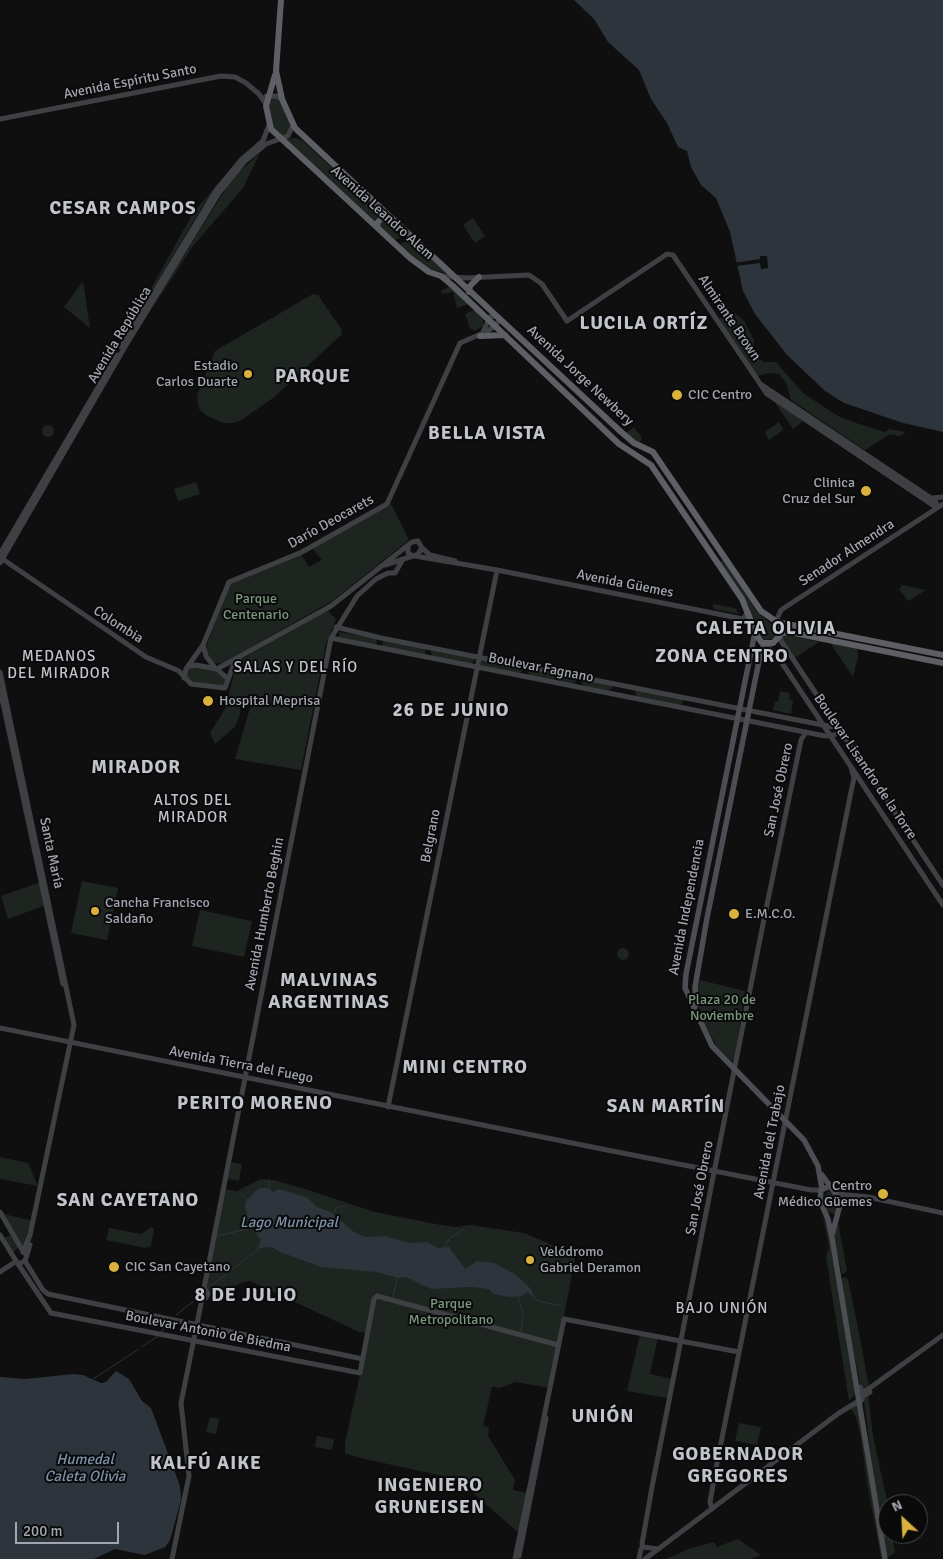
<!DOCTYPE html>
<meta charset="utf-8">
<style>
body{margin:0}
#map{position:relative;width:943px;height:1559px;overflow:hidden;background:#0f0f10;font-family:Signika,sans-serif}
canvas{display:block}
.north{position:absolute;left:878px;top:1494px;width:50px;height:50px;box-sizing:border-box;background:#0a0a0b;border:1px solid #47484d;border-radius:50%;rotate:335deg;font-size:14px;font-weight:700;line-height:20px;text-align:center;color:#a2a5af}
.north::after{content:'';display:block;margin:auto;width:18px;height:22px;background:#dab13d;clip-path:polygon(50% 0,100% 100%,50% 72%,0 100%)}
.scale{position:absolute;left:15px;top:1522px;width:104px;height:22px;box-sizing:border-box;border:2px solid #a2a5af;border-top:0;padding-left:6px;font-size:15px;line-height:18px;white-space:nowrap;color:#a2a5af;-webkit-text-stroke:4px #0a0a0b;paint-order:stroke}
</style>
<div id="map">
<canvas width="943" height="1559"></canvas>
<div class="north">N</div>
<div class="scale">200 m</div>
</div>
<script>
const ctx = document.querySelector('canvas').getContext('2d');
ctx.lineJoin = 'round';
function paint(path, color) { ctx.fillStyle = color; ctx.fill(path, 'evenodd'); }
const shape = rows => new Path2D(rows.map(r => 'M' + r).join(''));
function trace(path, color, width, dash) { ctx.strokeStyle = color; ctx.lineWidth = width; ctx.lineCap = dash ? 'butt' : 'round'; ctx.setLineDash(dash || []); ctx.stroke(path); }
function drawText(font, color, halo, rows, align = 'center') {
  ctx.font = font + ' Signika,sans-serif'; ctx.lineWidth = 4; ctx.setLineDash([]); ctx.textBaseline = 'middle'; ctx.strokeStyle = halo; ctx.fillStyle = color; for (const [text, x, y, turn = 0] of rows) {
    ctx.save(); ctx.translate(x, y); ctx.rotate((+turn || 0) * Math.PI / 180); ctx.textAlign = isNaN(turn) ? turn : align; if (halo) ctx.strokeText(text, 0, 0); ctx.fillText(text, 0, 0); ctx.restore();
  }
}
const green = shape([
 [269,96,278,97,293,125,292,130,282,139,276,134,266,110],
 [296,138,302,140,384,216,376,222,286,139],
 [260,153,243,188,193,246,130,342,233,177],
 [222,179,201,209,122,341,193,213],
 [473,218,485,236,475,243,463,225],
 [384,220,393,228,397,228,405,236,395,240,378,225],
 [408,240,410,241,448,274,429,269,399,245],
 [83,281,90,328,64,307],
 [450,286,469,304,457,308,453,292,442,294,441,291],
 [313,294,318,295,342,330,341,335,273,398,240,421,232,423,223,423,206,415,199,409,197,396,215,351],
 [474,310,483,319,483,326,475,331,470,328,465,314],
 [735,313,744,321,754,340,754,348,758,357,764,362,776,362,803,393,838,416,853,422,885,432,889,429,906,432,900,436,890,434,865,450,791,400,786,383,779,374,769,373,757,376,719,319,722,317,724,320],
 [774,401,802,420,801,423,793,429],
 [779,422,783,429,782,431,769,440,765,432],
 '42 431a6 6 0 1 1 12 0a6 6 0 1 1-12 0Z',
 [634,427,642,438,639,443,626,433],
 [196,482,200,494,178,501,174,489],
 [391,504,409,540,332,601,223,663,213,663,206,652,207,644,229,585,233,581,301,554,309,567,322,560,312,548],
 [723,560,758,613,776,628,774,638,765,640,759,635,748,605,719,562],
 [902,585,926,590,908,601,899,589],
 [715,604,738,609,736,610,739,614,714,609,712,605],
 [327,610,336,619,326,644,301,770,235,759,253,698,240,700,240,714,235,727,215,744,210,733,225,709,236,666,242,659],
 [339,632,376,638,377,643,375,645,339,637],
 [780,635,787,635,819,642,793,659],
 [383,641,425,648,426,651,424,655,382,646],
 [829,641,857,645,858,657,853,677],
 [430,650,474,658,475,660,471,664,432,656],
 [480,660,522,667,523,670,520,673,481,666],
 [189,666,217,669,226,676,226,687,191,684,185,673],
 [529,669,574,677,576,682,573,684,528,675],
 [583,679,610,684,613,687,609,691,584,686,581,682],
 [636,690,683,699,683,701,681,705,638,697,635,694],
 [780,691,790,693,789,699,793,700,791,714,773,710,775,702,778,702],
 [82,881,118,888,107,940,71,933],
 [41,882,46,905,8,919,1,896],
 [200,910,252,921,244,957,192,946],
 '617 954a6 6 0 1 1 12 0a6 6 0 1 1-12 0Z',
 [700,980,745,991,735,1057,732,1061,717,1047,703,1021,697,1001,696,992],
 [0,1157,28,1163,38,1186,0,1179],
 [231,1162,242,1164,239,1181,228,1179],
 [261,1179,273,1180,302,1188,375,1212,441,1225,456,1227,470,1225,524,1233,548,1243,575,1259,550,1388,515,1382,500,1388,492,1387,483,1426,489,1427,488,1436,515,1480,513,1490,527,1493,520,1534,457,1479,360,1458,345,1453,345,1443,369,1333,359,1332,250,1281,243,1282,215,1297,204,1288,223,1189,237,1191],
 [828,1191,834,1193,839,1200,835,1214,828,1212,822,1200],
 [0,1213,33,1221,30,1250,26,1258],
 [823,1216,826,1219,856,1393,849,1401,826,1257,829,1247],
 [838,1222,847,1271,842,1275,834,1237],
 [109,1228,141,1234,150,1228,154,1228,151,1246,145,1248,106,1240],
 [11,1235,19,1247,13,1252,4,1238],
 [845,1277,848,1279,859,1333,869,1386,867,1389,861,1389,854,1353,841,1279],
 [640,1334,658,1337,650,1374,674,1379,668,1398,627,1391],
 [868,1394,873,1436,888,1505,888,1534,892,1534,895,1553,889,1557,887,1557,871,1457,864,1400],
 [857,1402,882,1557,881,1557,867,1483,861,1438,856,1417,851,1409],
 [210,1417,219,1419,216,1434,206,1432],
 [739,1423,761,1427,757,1445,735,1441],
 [317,1436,334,1439,332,1450,315,1447],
 [738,1539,761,1555,751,1559,666,1559,691,1548,714,1542,717,1547]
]);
const water = shape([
 [574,0,943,0,943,432,903,423,844,403,825,391,787,355,755,314,743,291,730,232,716,198,701,185,691,167,687,151,678,147,667,123,651,99,639,70,608,42,594,19],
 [259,1188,268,1188,273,1192,279,1189,308,1198,317,1207,331,1212,354,1232,365,1237,385,1236,409,1243,427,1242,438,1248,449,1247,465,1269,477,1261,494,1263,515,1274,530,1288,535,1298,527,1292,522,1296,509,1297,493,1294,489,1289,471,1287,431,1289,406,1277,399,1278,376,1272,321,1267,280,1252,272,1247,260,1248,258,1247,261,1240,248,1221,245,1206,246,1201],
 [116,1371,129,1379,142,1401,151,1408,180,1486,181,1500,170,1540,165,1547,145,1555,115,1549,94,1559,0,1559,0,1377,26,1379,73,1374,83,1375,101,1383,106,1382]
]);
const pier = shape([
 [760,256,767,256,768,268,761,269,760,263,735,266,734,263,760,259]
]);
const stream = shape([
 [269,1181,270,1189],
 [240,1193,248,1200],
 [333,1214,336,1208,344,1206],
 [217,1236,252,1228],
 [444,1248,450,1238,464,1229],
 [230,1271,260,1248],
 [208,1288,227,1274],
 [393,1296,397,1278],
 [518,1296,523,1314,521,1331],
 [535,1298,538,1301,562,1306],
 [176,1315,194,1301],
 [161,1332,170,1321],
 [142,1347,158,1336],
 [93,1379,139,1349]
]);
const secondary = shape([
 [266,96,276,96,282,99],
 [0,119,221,76,235,77,246,83,259,94,266,104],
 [441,276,466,278,529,275,542,284,567,321,667,254,673,255,767,394,937,508],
 [482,334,490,317,496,316],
 [121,347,217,189,241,160,263,141,269,125],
 [762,385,931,498,936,502,937,508],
 [932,498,943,497],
 [943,504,781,610,777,619,781,641,943,885],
 [422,548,430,555,455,561],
 [0,554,117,355],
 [415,556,497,570,743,619,748,612],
 [1,558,146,657,179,671,191,684,225,688,233,666,240,657],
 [0,563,126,345,219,193,245,161,266,144,288,136,293,125],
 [385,565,413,556],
 [336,627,381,638,838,728],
 [331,638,825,736,834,735,840,731],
 [765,644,776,654,943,905],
 [203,645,206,656,215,668],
 [189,666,196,665,217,669,228,679],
 [217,669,331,606,412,542,418,541,422,548,418,554,413,556,408,553,408,546],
 [0,672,74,1025,30,1235,23,1252],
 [184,678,186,669,203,645,229,582,302,552,387,504,460,343,488,331,497,324,499,318],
 [0,689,63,984],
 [0,1028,597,1148,811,1190,821,1190],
 [388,1107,497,570],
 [838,1194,868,1197,943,1213],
 [0,1212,24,1253],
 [0,1235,18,1264,25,1261,30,1245],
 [25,1261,43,1290,48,1294,363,1359],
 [18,1264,51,1313,360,1373,374,1299,377,1296,558,1345],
 [0,1272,15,1262],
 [204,1288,331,638,357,596,376,579,388,573,395,573,402,561],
 [202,1299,198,1293,204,1288],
 [860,1387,862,1392,867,1390,943,1335],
 [862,1400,863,1396,870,1392],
 [712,1509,710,1502,716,1468,852,787,854,778,851,767],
 [643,1547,659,1549],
 [519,1556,546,1418],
 [172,1559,189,1476,181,1403,202,1299,206,1298,208,1294,204,1288],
 [515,1559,564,1319,739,1352],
 [639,1559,641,1549,643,1547,642,1544,652,1487,762,929,801,740,806,732],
 [645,1559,839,1413,859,1401]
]);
const primary = shape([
 [755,632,686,974,685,988,712,1046,804,1140,818,1166,822,1189],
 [696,1005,695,987,707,918,761,651,765,644],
 [822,1175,841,1201,832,1235],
 [830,1186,821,1190,820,1201,828,1219,832,1238,885,1559]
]);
const highway = shape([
 [281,0,276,71,282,99,295,128,620,431,634,443,653,452,761,611,777,622,943,655],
 [275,75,266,106,271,129,410,258,429,272,441,276,453,286,619,444,651,465,742,599,757,636,762,643,773,643,782,633,789,632,943,663],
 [377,227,378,222,382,218,389,222],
 [469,292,470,286,479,277],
 [480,336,505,335]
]);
const markers = [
 [248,374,5,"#dab13d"],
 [677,395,6,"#dab13d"],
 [866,491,6,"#dab13d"],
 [208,701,6,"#dab13d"],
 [95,911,5,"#dab13d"],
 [734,914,6,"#dab13d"],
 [883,1194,6,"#dab13d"],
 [530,1260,5,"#dab13d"],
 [114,1267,6,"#dab13d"]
];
const streetNames = [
 ["Avenida Espíritu Santo",130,82,-11],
 ["Avenida Leandro Alem",382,213,42],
 ["Almirante Brown",729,318,56],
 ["Avenida República",120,335,-59],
 ["Avenida Jorge Newbery",580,376,43],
 ["Darío Deocarets",331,522,-29],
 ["Senador Almendra",847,553,-33],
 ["Avenida Güemes",625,584,11],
 ["Colombia",118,625,33],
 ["Boulevar Fagnano",541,668,11],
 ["Boulevar Lisandro de la Torre",865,767,56],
 ["San José Obrero",779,790,-78],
 ["Belgrano",431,836,-79],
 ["Santa María",51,853,78],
 ["Avenida Independencia",687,907,-79],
 ["Avenida Humberto Beghin",265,914,-79],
 ["Avenida Tierra del Fuego",241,1065,11],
 ["Avenida del Trabajo",770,1142,-79],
 ["San José Obrero",700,1188,-79],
 ["Boulevar Antonio de Biedma",208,1332,11]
];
const poiNames = [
 ["Estadio",238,366,"right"],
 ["Carlos Duarte",238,382,"right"],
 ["CIC Centro",688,395],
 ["Clinica",855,483,"right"],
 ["Cruz del Sur",855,499,"right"],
 ["Hospital Meprisa",219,701],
 ["Cancha Francisco",105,903],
 ["Saldaño",105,919],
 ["E.M.C.O.",745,914],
 ["Centro",872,1186,"right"],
 ["Médico Güemes",872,1202,"right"],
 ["Velódromo",540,1252],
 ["Gabriel Deramon",540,1268],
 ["CIC San Cayetano",125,1267]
];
const parkNames = [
 ["Parque",256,599],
 ["Centenario",256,615],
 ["Plaza 20 de",722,1000],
 ["Noviembre",722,1016],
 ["Parque",451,1304],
 ["Metropolitano",451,1320]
];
const neighbourhoodNames = [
 ["MEDANOS",59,657],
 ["DEL MIRADOR",59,674],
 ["SALAS Y DEL RÍO",296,668],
 ["ALTOS DEL",193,801],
 ["MIRADOR",193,818],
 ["BAJO UNIÓN",722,1309]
];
const waterNames = [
 ["Lago Municipal",289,1223],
 ["Humedal",85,1460],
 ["Caleta Olivia",85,1477]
];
const districtNames = [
 ["CESAR CAMPOS",123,209],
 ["LUCILA ORTÍZ",644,324],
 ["PARQUE",313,377],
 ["BELLA VISTA",487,434],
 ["CALETA OLIVIA",766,629],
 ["ZONA CENTRO",722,657],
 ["26 DE JUNIO",451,711],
 ["MIRADOR",136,768],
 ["MALVINAS",329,981],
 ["ARGENTINAS",329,1003],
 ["MINI CENTRO",465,1068],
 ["PERITO MORENO",255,1104],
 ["SAN MARTÍN",666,1107],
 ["SAN CAYETANO",128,1201],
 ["8 DE JULIO",246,1296],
 ["UNIÓN",603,1417],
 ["GOBERNADOR",738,1455],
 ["GREGORES",738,1477],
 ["KALFÚ AIKE",206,1464],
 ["INGENIERO",430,1486],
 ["GRUNEISEN",430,1508]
];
paint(green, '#1e241f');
paint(water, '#2e343b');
paint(pier, '#0f0f10');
trace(stream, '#2e343b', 1);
trace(secondary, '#3f4044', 5);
trace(primary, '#4d4e53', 5.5);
trace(highway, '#5d5f65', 6);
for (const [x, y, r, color] of markers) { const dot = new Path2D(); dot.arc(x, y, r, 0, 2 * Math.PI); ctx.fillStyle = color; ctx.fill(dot); trace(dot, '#0a0a0b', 2); }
drawText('14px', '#a2a5af', '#0a0a0b', streetNames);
drawText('14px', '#a2a5af', '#0a0a0b', poiNames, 'left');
drawText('14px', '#7b987f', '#0a0a0b', parkNames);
ctx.letterSpacing = '1px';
drawText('15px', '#c2c4cc', '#0a0a0b', neighbourhoodNames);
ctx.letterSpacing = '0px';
drawText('italic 15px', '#7c90a7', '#0a0a0b', waterNames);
ctx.letterSpacing = '1px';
drawText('bold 19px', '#c2c4cc', '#0a0a0b', districtNames);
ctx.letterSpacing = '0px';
</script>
